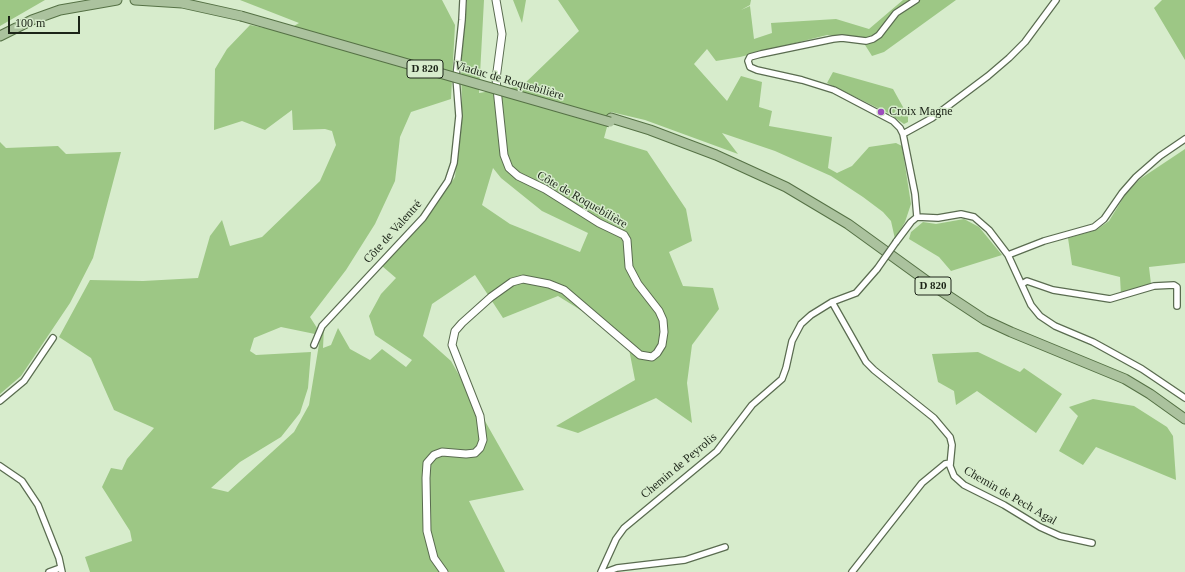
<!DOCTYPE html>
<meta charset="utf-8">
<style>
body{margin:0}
#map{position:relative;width:1185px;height:572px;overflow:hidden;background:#d7eccc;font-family:Georgia,serif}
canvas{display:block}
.scale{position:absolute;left:8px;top:16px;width:72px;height:18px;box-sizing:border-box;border:2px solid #1c2418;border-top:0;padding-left:5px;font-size:12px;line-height:14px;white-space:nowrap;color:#1c2418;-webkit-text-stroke:3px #d7eccc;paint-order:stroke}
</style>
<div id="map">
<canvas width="1185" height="572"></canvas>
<div class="scale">100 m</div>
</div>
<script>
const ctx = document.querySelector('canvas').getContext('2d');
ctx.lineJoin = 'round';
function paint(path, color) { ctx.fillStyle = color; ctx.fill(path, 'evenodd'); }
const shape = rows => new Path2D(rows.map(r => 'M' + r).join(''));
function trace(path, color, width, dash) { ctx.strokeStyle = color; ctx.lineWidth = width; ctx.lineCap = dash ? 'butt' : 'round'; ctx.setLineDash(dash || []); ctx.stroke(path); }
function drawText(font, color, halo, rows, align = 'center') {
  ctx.font = font + ' Georgia,serif'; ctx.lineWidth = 3; ctx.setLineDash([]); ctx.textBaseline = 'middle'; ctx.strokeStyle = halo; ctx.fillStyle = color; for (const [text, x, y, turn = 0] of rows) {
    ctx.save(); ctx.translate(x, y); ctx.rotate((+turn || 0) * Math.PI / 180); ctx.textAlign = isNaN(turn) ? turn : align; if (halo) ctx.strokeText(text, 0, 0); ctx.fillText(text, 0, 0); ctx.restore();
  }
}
const green = shape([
 [0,0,45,0,0,26],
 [240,0,442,0,455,25,451,99,411,112,400,137,395,181,375,224,346,270,310,317,317,328,315,334,281,327,254,338,250,351,256,355,311,352,308,388,300,413,281,437,240,462,211,488,228,492,294,432,309,405,321,332,324,327,323,348,331,345,338,328,350,349,370,360,382,349,406,367,412,360,375,335,369,316,381,294,396,278,382,266,432,211,455,177,462,109,461,59,467,0,484,0,479,93,522,86,579,31,558,0,751,0,750,5,741,10,750,6,754,39,772,33,771,23,836,19,869,29,903,0,956,0,884,52,872,56,860,37,827,35,740,57,716,61,707,49,694,64,727,101,741,76,762,82,759,107,772,111,769,126,832,137,828,168,837,173,852,166,869,147,896,143,902,146,911,204,905,222,895,239,891,221,883,212,863,197,831,176,775,151,722,133,738,154,645,120,611,112,604,138,647,151,686,209,692,241,669,252,683,286,713,288,719,309,692,345,687,383,692,423,656,398,578,433,556,426,635,380,627,339,558,296,503,318,475,275,432,304,423,336,451,361,524,490,469,501,505,572,90,572,85,557,132,541,130,531,102,487,111,468,122,470,127,459,154,428,114,410,91,358,59,337,90,280,143,281,198,278,210,236,222,220,230,246,262,237,320,181,336,145,332,131,325,129,293,130,292,110,265,130,242,121,214,130,215,69,227,49,250,25,284,32,299,23],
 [493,168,501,178,542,211,588,233,580,252,510,224,482,205],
 [513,0,526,0,522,23],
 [1162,0,1185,0,1185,60,1154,8],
 [833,72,893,89,908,116,908,122,904,124,888,113,827,83],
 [0,142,6,148,58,146,66,154,121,152,93,258,70,303,21,376,0,394],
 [1185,149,1185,263,1149,267,1151,284,1121,295,1120,277,1072,265,1068,238,1096,230,1109,221,1125,195,1140,179],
 [964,219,979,227,1002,255,951,271,939,257,909,239,911,232,923,222,936,224],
 [978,352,1020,372,1024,368,1062,394,1036,433,977,391,956,405,954,391,938,382,932,354],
 [1093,399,1134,406,1167,427,1173,436,1176,480,1096,447,1083,465,1059,451,1078,416,1069,407]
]);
const minor = shape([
 [916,0,896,13,879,35,873,39,866,41,842,38,833,39,761,54,750,57,748,61,750,67,757,70,802,80,834,90,893,121,900,128,903,134,915,194,917,217],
 [903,134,932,118,988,76,1009,58,1025,42,1056,0],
 [896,242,911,222,917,217,938,218,961,214,974,217,989,230,1008,255,1031,305,1040,316,1055,326,1093,342,1142,369,1185,398],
 [1008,255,1044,241,1094,227,1104,219,1122,193,1136,177,1160,156,1185,139],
 [1022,284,1027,281,1053,290,1110,299,1154,286,1174,285,1177,287,1177,306],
 [832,302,866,362,874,370,934,418,950,437,952,445,950,466,954,476,964,485,1004,505,1040,527,1060,536,1092,543],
 [314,345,322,326,423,218,448,181,454,163,459,116,456,77,462,20,463,0],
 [0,401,24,381,53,338],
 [0,466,22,481,38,505,59,558,62,572],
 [49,572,60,568],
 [601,572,616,539,624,528,717,451,752,405,782,379,786,368,792,341,801,324,811,315,832,302,856,293,877,269],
 [606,572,617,568,685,560,725,547],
 [852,572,922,483,945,464,950,463]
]);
const tertiary = shape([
 [444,572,434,558,427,531,426,478,427,463,434,455,442,452,466,454,475,453,480,448,483,440,480,416,452,345,455,331,462,323,491,297,512,282,523,279,549,284,564,290,640,355,652,357,657,353,662,345,664,332,663,320,659,311,638,284,629,267,627,240,624,235,599,223,545,189,518,176,509,168,504,155,496,79,502,34,496,0]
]);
const primary = shape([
 [135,0,182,3,241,16],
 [0,36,32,20,60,10,117,0],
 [611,118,650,130,716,155,786,187,848,224,935,287,985,320,1011,332,1125,379,1150,394,1185,419]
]);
const minorBridge = shape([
 [877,269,896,242]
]);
const primaryBridge = shape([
 [241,16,610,122]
]);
const markers = [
 [881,112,4,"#9d4dbd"]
];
const shields = [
 [425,69,36],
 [933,286,36]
];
const shieldNames = [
 ["D 820",425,69],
 ["D 820",933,286]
];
const streetNames = [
 ["Viaduc de Roquebilière",509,81,16],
 ["Côte de Roquebilière",582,200,30],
 ["Côte de Valentré",393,232,-48],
 ["Chemin de Peyrolis",679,466,-40],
 ["Chemin de Pech Agal",1010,496,30]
];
const poiNames = [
 ["Croix Magne",889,112]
];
paint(green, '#9dc785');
trace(minor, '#5a6c50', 8);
trace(tertiary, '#5a6c50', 9);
trace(primary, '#557145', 11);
trace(minor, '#fff', 5.5);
trace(tertiary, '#fff', 7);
trace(primary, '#abc29e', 9);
trace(minorBridge, '#5a6c50', 8, []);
trace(primaryBridge, '#557145', 11, []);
trace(minorBridge, '#fff', 5.5);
trace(primaryBridge, '#abc29e', 9);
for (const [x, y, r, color] of markers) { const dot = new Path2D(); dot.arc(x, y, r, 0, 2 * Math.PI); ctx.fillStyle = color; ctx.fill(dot); trace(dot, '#d7eccc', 1.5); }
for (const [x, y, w] of shields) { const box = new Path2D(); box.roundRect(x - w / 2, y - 9, w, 18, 3); ctx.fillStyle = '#d7eccc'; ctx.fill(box); trace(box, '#1c2418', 1); }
drawText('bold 11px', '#1c2418', null, shieldNames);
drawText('12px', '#1c2418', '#d7eccc', streetNames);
drawText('12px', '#1c2418', '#d7eccc', poiNames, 'left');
</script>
